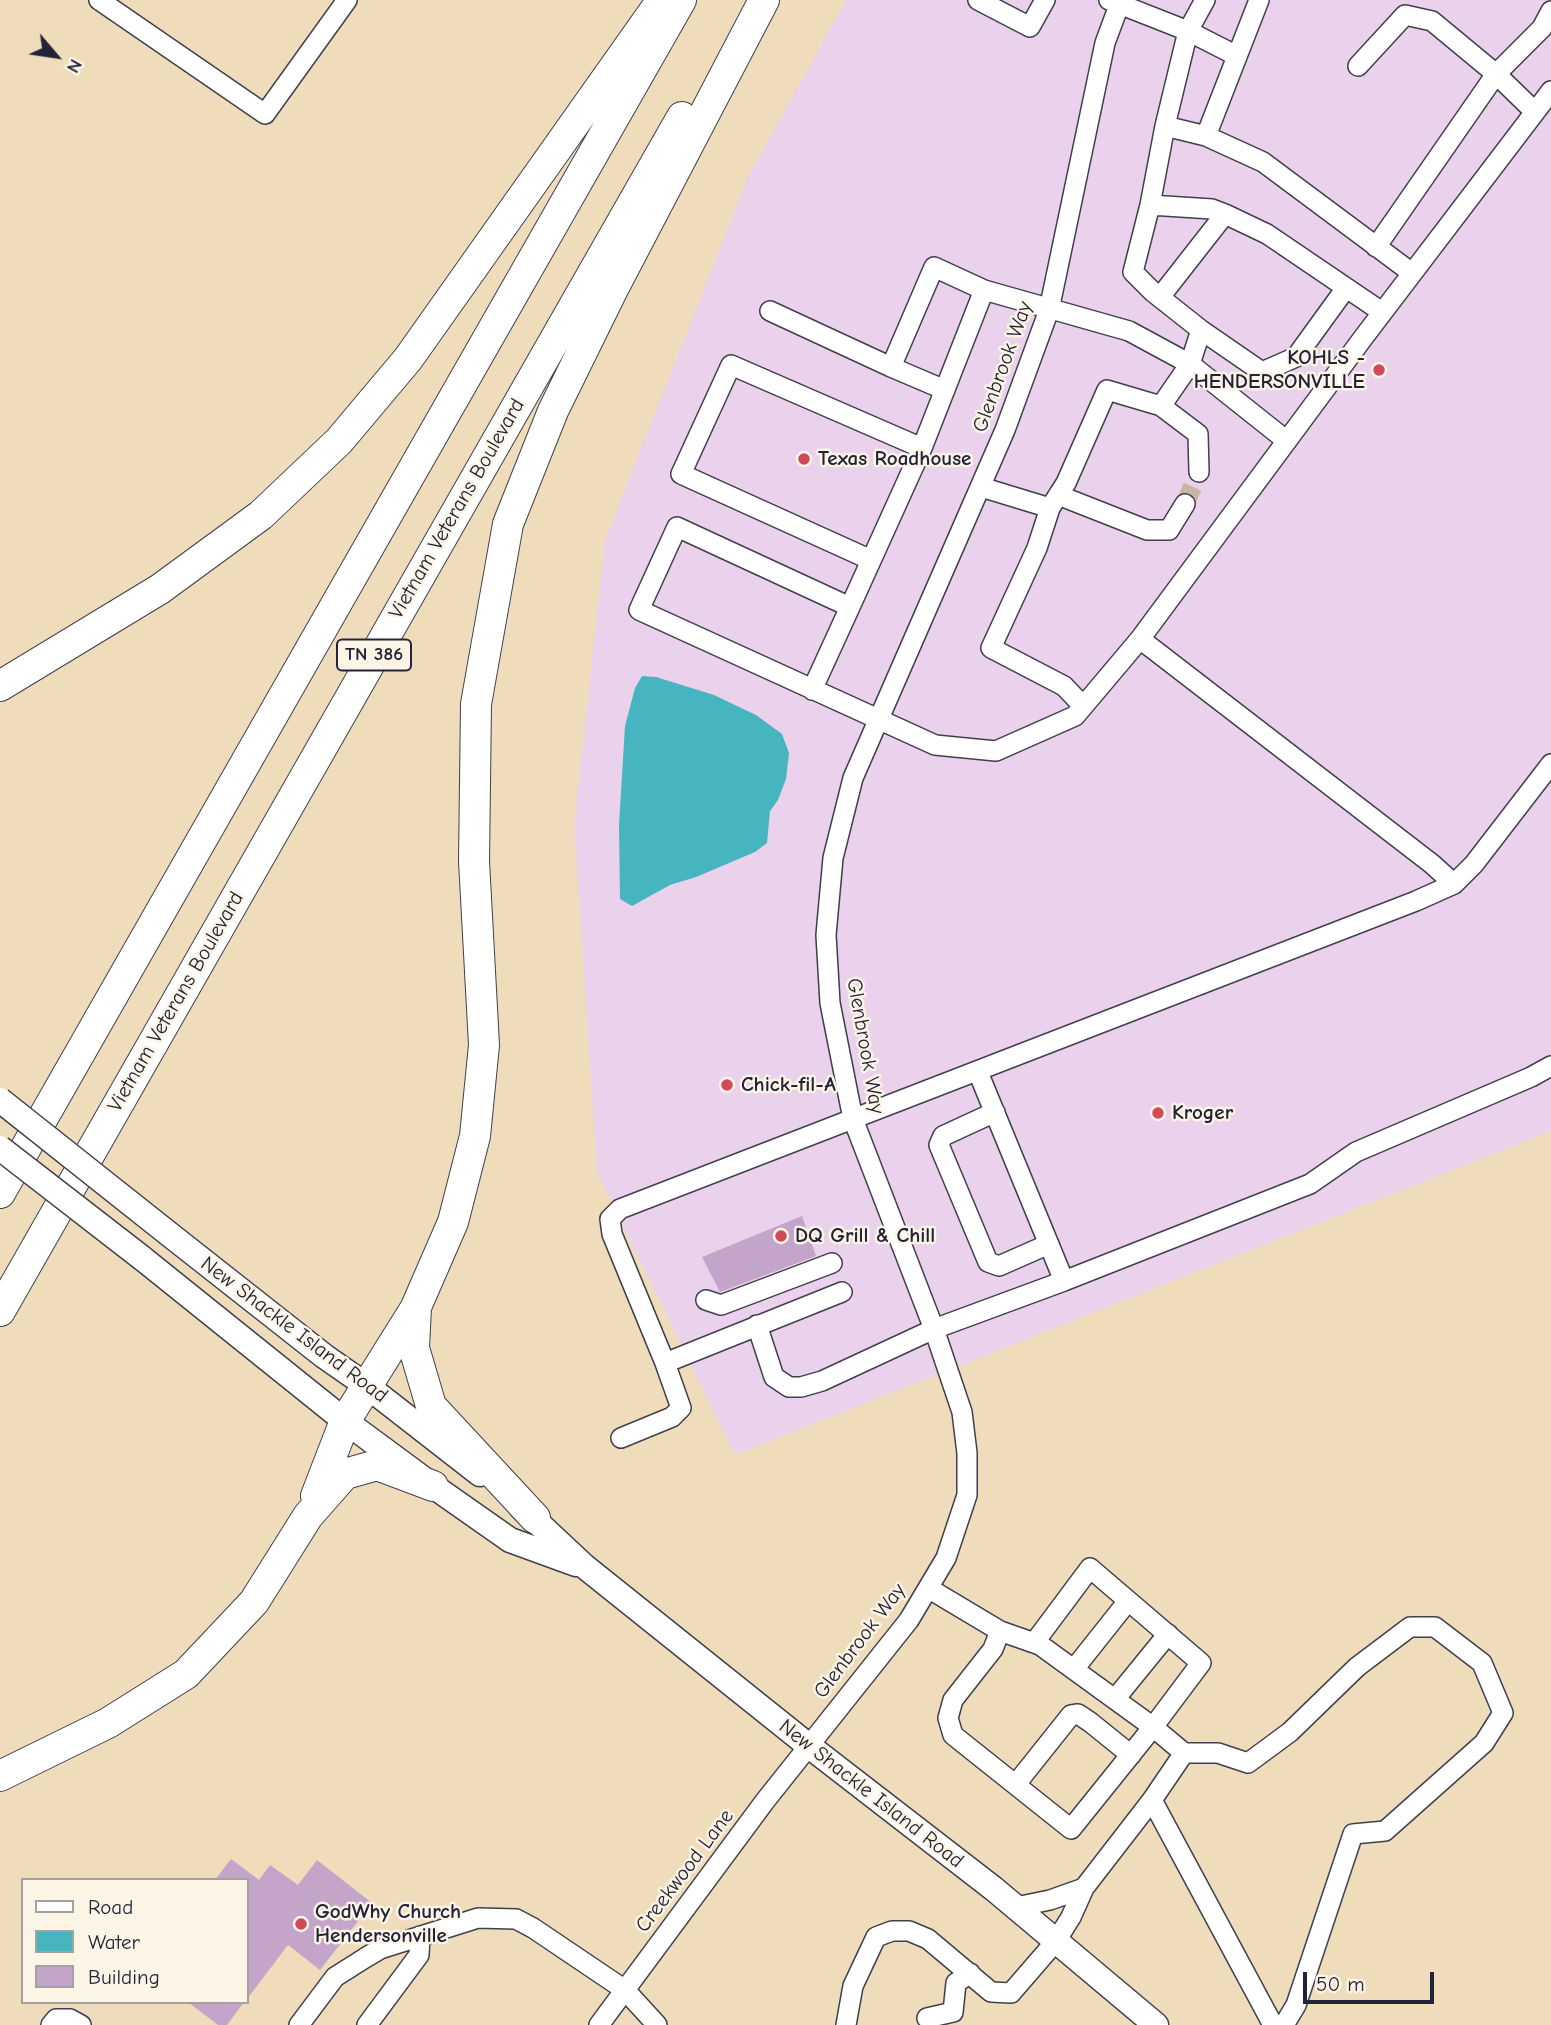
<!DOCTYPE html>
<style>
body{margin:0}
#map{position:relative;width:1551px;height:2025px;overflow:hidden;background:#eedcba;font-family:"Comic Neue",sans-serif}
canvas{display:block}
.legend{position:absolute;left:21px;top:1878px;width:228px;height:126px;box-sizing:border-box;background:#fcf5e5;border:2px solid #a5a1a1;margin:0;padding:9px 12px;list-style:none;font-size:21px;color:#22223b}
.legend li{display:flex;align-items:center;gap:14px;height:35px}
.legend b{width:35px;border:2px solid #a5a1a1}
.north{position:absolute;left:21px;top:21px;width:70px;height:70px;-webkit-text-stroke:5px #fcf5e5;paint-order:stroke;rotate:119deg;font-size:19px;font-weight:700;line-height:28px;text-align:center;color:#22223b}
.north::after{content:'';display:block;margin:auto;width:24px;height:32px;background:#22223b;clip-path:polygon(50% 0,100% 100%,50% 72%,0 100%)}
.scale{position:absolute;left:1303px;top:1972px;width:131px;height:32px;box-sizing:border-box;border:4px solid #22223b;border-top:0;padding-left:9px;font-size:21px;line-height:24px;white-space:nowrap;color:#22223b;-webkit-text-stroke:5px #fcf5e5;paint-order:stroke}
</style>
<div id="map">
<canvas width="1551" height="2025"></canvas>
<ul class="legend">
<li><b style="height:9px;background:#fff"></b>Road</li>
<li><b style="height:19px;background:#46b5c0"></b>Water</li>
<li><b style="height:19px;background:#c2a5c9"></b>Building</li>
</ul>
<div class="north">N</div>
<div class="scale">50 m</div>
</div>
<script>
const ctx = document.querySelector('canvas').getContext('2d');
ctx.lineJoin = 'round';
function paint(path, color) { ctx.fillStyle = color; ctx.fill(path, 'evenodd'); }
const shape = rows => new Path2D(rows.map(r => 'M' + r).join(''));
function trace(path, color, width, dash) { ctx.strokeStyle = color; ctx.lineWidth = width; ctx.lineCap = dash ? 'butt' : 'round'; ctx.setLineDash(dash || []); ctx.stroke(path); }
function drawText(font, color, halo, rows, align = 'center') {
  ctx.font = font + ' "Comic Neue",sans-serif'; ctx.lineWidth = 5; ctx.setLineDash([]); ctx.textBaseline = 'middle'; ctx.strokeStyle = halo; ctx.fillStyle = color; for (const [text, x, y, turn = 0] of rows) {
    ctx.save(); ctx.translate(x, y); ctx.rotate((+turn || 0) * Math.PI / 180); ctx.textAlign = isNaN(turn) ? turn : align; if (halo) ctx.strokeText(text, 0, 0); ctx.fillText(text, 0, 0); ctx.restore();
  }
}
const built = shape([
 [846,0,1551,0,1551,1131,735,1455,597,1172,574,825,605,540,748,177]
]);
const water = shape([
 [642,676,656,677,714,695,756,715,782,734,789,753,786,779,778,800,770,811,767,843,755,852,696,877,670,885,632,906,620,899,619,825,625,726,635,688]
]);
const building = shape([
 [802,1216,816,1256,720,1292,702,1257],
 [231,1859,259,1880,270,1865,298,1885,317,1860,372,1903,320,1970,288,1945,247,1999,247,1880,215,1880],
 [188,2002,244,2002,227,2025,218,2025]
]);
const minorTunnel = shape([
 [1185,504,1199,472]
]);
const minor = shape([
 [99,0,265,114,347,0],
 [978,0,1030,27,1045,0],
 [1109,0,1188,31,1205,0],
 [1237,56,1188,31,1165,126,1206,136,1263,162,1412,273],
 [1358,66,1405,15,1432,21,1496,74,1376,247],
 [1535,112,1496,74,1542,28,1551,11],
 [1206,136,1259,0],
 [1150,205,1212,209,1225,214,1267,234,1382,312],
 [1160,297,1225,214],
 [770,311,891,367,934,267,984,290],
 [1201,330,1262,372,1296,357,1346,288],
 [891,367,945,390],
 [1161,406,1198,434,1199,472],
 [922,448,984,290,1129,331,1190,364,1287,441],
 [981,487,1050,508,1066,483,1107,390,1161,406,1190,364,1201,330,1153,292,1133,272,1150,205,1165,126],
 [1058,495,1147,530,1169,530,1185,504],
 [1050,508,1037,548,991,648,1064,686,1083,706],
 [850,607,677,527,639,610,935,745,996,751,1075,716,1140,639,1363,338,1551,91],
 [1140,639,1432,864,1454,884],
 [812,690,850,607,922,448,731,365,681,474,871,560],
 [995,1112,943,1136,939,1145,988,1262,999,1266,1049,1244],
 [1064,1281,1310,1184,1356,1152,1531,1077,1551,1066],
 [706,1300,721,1305,832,1263],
 [757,1325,774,1377,789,1387,801,1387,822,1381,934,1329,1064,1281,978,1072],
 [665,1363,612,1234,610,1219,620,1209,1416,901,1454,884,1474,864,1551,764],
 [621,1438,672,1417,681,1408,665,1363,842,1292],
 [928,1588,1000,1631,1040,1645,1153,1727,1071,1829,953,1735,948,1718,953,1700,993,1649,1000,1631],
 [1034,1643,1090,1568,1201,1663,1153,1727,1184,1753],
 [1074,1669,1128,1601],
 [1115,1699,1168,1634],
 [1016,1784,1071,1715,1078,1714,1090,1722,1131,1755],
 [1152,1800,1273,2025],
 [1016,1907,1050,1900,1084,1888],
 [927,2018,953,2012,956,1983,970,1973],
 [51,2025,56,2019,70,2019,81,2025],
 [299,2025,335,1977,365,1958,380,1949,478,1918,516,1919,533,1928,625,1990,657,2025],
 [367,2025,419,1955,420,1936],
 [599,2025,765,1801,909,1620,946,1558,967,1495,967,1453,962,1412,934,1329,853,1119,830,1003,826,935,833,858,853,778,1005,430,1049,310,1105,43,1121,0],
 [846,2025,853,1986,876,1937,892,1931,909,1931,928,1939,991,1992,1011,1993,1056,1941,1071,1917,1084,1888,1152,1800,1184,1753,1218,1753,1248,1763,1290,1732,1357,1667,1410,1627,1435,1627,1482,1663,1503,1713,1484,1743,1385,1831,1353,1834,1296,2005,1284,2025]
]);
const major = shape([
 [169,1234,324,1356,367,1386,480,1474],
 [142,1258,345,1421,433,1486,510,1540,576,1564],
 [522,1508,584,1566,809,1746,994,1889,1156,2025]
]);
const highway = shape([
 [0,686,160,589,261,515,339,441,408,359,662,0],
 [0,1193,681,0],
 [0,1311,682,117],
 [316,1496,345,1421,415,1309],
 [535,1518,431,1406,414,1348,416,1307,453,1222,475,1136,484,1045,474,861,476,704,508,524,553,411,614,287,764,0],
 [0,1776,108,1723,186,1674,254,1602,308,1516,345,1474,377,1465,433,1486]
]);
const majorBridge = shape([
 [0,1100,169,1234],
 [0,1148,142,1258]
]);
const markers = [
 [1379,370,7,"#d1495b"],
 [804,459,7,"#d1495b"],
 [727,1085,7,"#d1495b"],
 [1158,1113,7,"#d1495b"],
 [781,1236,7,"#d1495b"],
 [301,1924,7,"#d1495b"]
];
const shields = [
 [374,655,74]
];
const shieldNames = [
 ["TN 386",374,655]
];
const poiNames = [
 ["KOHLS -",1365,358,"right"],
 ["HENDERSONVILLE",1365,382,"right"],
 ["Texas Roadhouse",818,459],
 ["Chick-fil-A",741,1085],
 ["Kroger",1172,1113],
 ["DQ Grill & Chill",795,1236],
 ["GodWhy Church",315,1912],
 ["Hendersonville",315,1936]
];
const streetNames = [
 ["Glenbrook Way",1003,367,-70],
 ["Vietnam Veterans Boulevard",457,509,-60],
 ["Vietnam Veterans Boulevard",176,1002,-60],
 ["Glenbrook Way",865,1046,80],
 ["New Shackle Island Road",294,1330,37],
 ["Glenbrook Way",860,1641,-53],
 ["New Shackle Island Road",871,1794,38],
 ["Creekwood Lane",685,1871,-53]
];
paint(built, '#ead1ec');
paint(water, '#46b5c0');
paint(building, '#c2a5c9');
trace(minorTunnel, '#c5b7a1', 19, [19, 10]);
trace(minor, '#413e4e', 22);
trace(major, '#413e4e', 27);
trace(highway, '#413e4e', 32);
trace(minor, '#fff', 19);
trace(major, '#fff', 24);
trace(highway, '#fff', 30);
trace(majorBridge, '#413e4e', 27, []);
trace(majorBridge, '#fff', 24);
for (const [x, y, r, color] of markers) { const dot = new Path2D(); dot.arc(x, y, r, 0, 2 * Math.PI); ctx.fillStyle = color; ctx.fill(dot); trace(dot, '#fcf5e5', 2.5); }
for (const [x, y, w] of shields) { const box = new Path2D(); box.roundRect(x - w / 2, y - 15.5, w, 31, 5); ctx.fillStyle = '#fcf5e5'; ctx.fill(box); trace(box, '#22223b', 2); }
drawText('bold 19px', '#22223b', null, shieldNames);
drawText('bold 21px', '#22223b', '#fcf5e5', poiNames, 'left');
drawText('21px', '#22223b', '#fcf5e5', streetNames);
</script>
